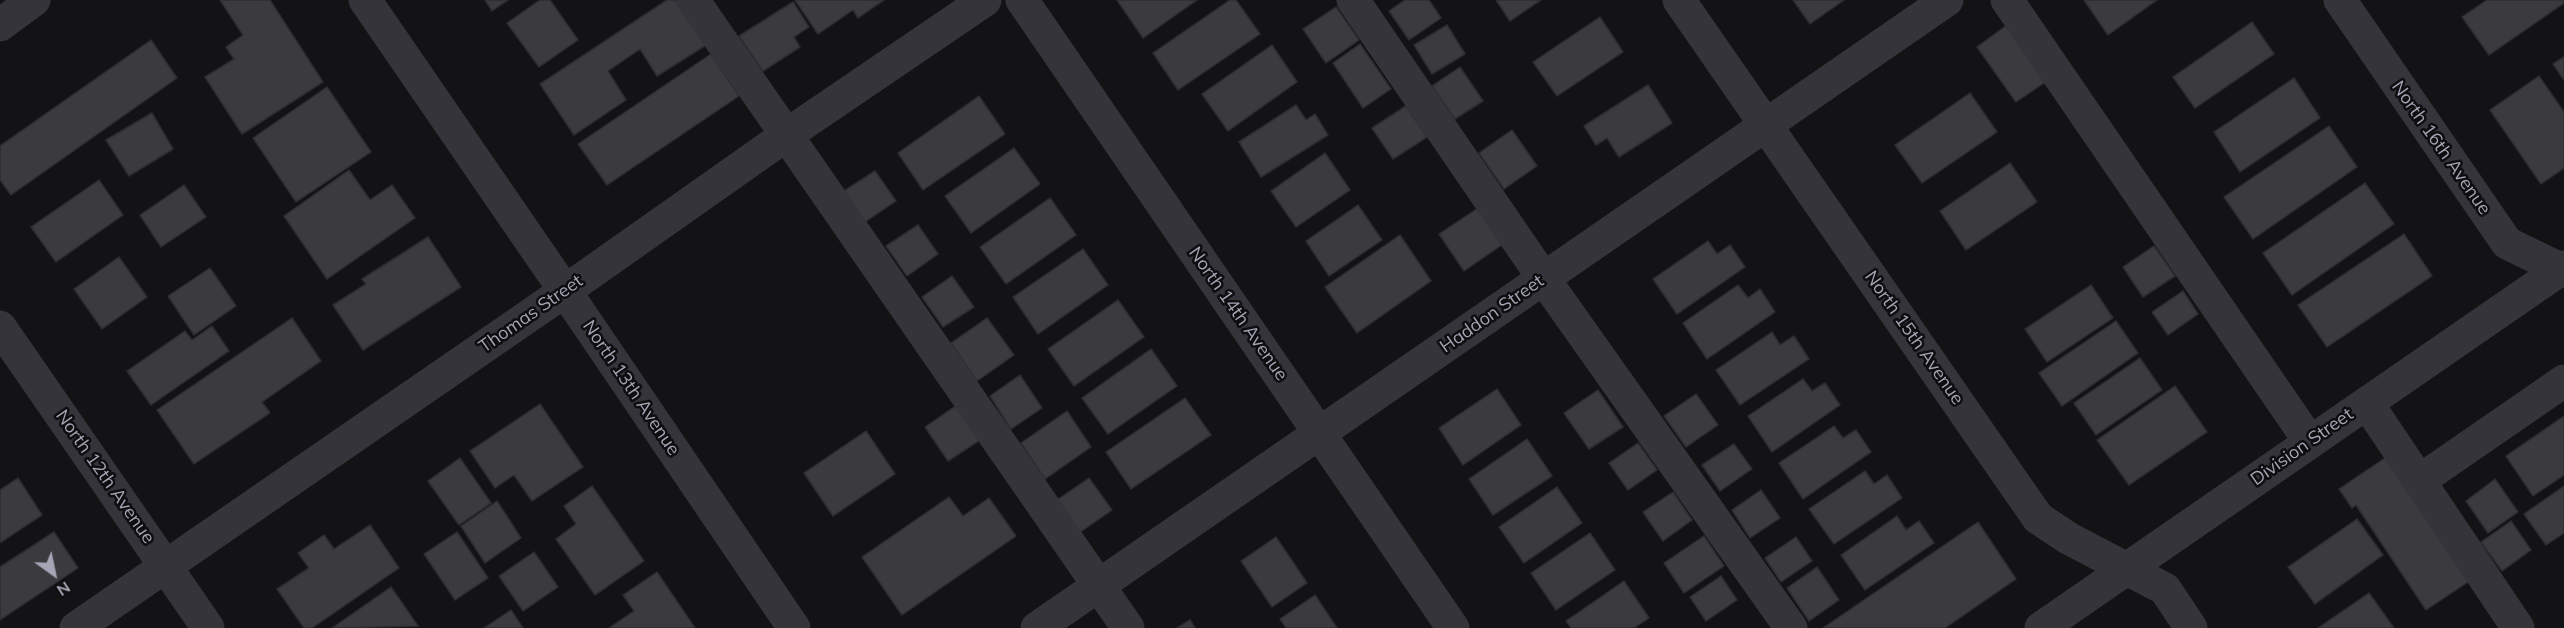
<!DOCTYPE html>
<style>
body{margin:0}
#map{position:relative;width:2564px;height:628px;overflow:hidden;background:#131315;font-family:Mulish,sans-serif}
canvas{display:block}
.north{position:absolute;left:24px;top:544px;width:60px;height:60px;-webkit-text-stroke:4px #0e0e10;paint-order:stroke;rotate:147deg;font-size:16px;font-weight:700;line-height:24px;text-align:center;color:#a5a6b5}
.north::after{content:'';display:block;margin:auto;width:21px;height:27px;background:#a5a6b5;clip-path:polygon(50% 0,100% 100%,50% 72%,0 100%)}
</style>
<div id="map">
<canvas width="2564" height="628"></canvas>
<div class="north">N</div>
</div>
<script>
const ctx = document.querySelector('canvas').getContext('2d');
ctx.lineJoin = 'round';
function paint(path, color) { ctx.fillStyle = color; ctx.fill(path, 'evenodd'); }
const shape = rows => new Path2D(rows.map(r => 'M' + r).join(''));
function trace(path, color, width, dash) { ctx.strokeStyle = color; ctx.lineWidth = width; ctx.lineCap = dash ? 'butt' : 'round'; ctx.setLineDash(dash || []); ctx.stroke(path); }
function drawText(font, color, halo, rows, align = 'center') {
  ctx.font = font + ' Mulish,sans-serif'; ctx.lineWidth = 5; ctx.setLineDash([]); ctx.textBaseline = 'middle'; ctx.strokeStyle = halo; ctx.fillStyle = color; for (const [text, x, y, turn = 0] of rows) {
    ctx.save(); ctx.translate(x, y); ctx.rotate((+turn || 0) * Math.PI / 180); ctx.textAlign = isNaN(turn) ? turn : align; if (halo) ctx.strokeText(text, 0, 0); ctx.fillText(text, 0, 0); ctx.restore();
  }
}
const building = shape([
 [220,0,270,0,323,82,242,134,205,77,234,59,226,47,243,35,220,0],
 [485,0,508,0,492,11,485,0],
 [540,0,550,0,578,40,539,67,507,23,540,0],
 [667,0,676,0,706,45,657,76,640,49,608,71,626,100,574,135,540,84,667,0],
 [795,0,884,0,858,18,853,10,818,34,795,0],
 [1117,0,1197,0,1143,38,1117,0],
 [1230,0,1236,0,1260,34,1178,90,1153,53,1230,0],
 [1405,0,1429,0,1441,18,1409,40,1389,11,1405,0],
 [1496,0,1541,0,1510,21,1496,0],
 [1793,0,1844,0,1810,24,1793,0],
 [2084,0,2157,0,2108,35,2084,0],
 [2487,0,2564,0,2564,3,2489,55,2462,17,2487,0],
 [793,2,809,27,794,37,800,47,763,71,739,36,793,2],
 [1336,7,1359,40,1326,63,1303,29,1336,7],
 [1600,17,1623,52,1557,96,1533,62,1600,17],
 [2252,22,2274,54,2195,108,2173,77,2252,22],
 [1447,25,1465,54,1432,74,1414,45,1447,25],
 [2007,25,2047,81,2016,102,1977,47,2007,25],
 [151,40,177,78,11,195,0,180,0,146,151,40],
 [1360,44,1391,89,1363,108,1333,63,1360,44],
 [1272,45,1297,82,1228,131,1202,94,1272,45],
 [711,54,739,96,607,185,578,144,711,54],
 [2564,57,2564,80,2553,64,2564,57],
 [1460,67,1483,101,1455,119,1432,86,1460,67],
 [2539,76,2564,112,2564,168,2541,184,2490,110,2539,76],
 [2294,78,2320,118,2240,172,2214,132,2294,78],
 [1648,85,1672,123,1619,157,1607,138,1596,145,1584,126,1648,85],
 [327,87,371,152,296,202,253,138,327,87],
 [1970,93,1997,132,1922,183,1895,145,1970,93],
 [979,96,1005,134,923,190,898,153,979,96],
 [1296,105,1306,120,1315,114,1328,135,1261,177,1239,142,1296,105],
 [1406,106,1427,137,1393,159,1372,128,1406,106],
 [152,113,173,149,129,176,106,140,152,113],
 [2329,126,2357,167,2253,239,2224,197,2329,126],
 [1512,130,1537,166,1504,189,1479,153,1512,130],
 [1014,148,1040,184,971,233,945,196,1014,148],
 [1325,153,1350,190,1296,227,1271,191,1325,153],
 [2010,163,2037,202,1966,250,1940,211,2010,163],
 [349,170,370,200,392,185,415,218,327,279,284,216,349,170],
 [875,171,896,201,865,222,844,191,875,171],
 [99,180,123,215,56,262,31,227,99,180],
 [2365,183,2394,224,2292,295,2263,253,2365,183],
 [184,185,206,217,161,247,140,215,184,185],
 [1050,198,1076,235,1006,284,980,247,1050,198],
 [1358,205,1382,240,1329,276,1306,241,1358,205],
 [1481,206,1506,242,1464,271,1439,234,1481,206],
 [918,225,938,254,907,276,886,246,918,225],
 [2404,234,2432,276,2327,347,2298,305,2404,234],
 [1400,235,1431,281,1357,333,1325,287,1400,235],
 [428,237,461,287,363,350,333,305,366,284,362,279,428,237],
 [1708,241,1717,254,1730,245,1745,267,1677,314,1653,279,1708,241],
 [2154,246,2175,276,2143,297,2123,267,2154,246],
 [1083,249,1108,285,1038,334,1013,297,1083,249],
 [119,257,147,297,102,329,74,289,119,257],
 [210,268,236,306,194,335,168,296,210,268],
 [952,276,974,307,943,327,922,297,952,276],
 [1738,285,1748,298,1760,289,1775,312,1707,359,1683,323,1738,285],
 [2091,285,2113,318,2047,362,2025,329,2091,285],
 [2183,291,2198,314,2168,335,2152,312,2183,291],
 [1118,300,1144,337,1074,386,1048,349,1118,300],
 [292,318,321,361,262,402,270,413,194,464,157,410,292,318],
 [987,318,1014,355,977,381,951,343,987,318],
 [2116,321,2138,353,2062,406,2039,373,2116,321],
 [212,326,229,351,151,405,127,371,185,331,192,340,212,326],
 [1772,332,1780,345,1794,336,1809,359,1740,405,1716,370,1772,332],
 [1151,349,1177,386,1108,434,1082,398,1151,349],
 [2140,358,2162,390,2096,435,2074,403,2140,358],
 [1020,375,1042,408,1011,429,990,396,1020,375],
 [1803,379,1812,391,1825,383,1840,405,1772,452,1748,416,1803,379],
 [2175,386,2207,432,2129,485,2097,440,2175,386],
 [1497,389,1521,425,1463,465,1439,428,1497,389],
 [1598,390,1623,427,1589,449,1564,413,1598,390],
 [1696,394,1718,425,1686,447,1664,416,1696,394],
 [1185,398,1211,435,1131,489,1106,452,1185,398],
 [540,404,583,467,532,501,514,475,495,488,470,451,540,404],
 [957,405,980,440,948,461,925,427,957,405],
 [1067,411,1091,447,1045,479,1021,443,1067,411],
 [2564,416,2564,475,2533,496,2506,456,2564,416],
 [1834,426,1843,438,1856,430,1871,452,1803,499,1779,463,1834,426],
 [866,431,895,474,833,516,804,473,866,431],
 [1527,439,1552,476,1493,515,1469,479,1527,439],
 [1638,443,1657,470,1628,490,1609,463,1638,443],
 [1734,444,1752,469,1720,491,1702,465,1734,444],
 [2388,456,2471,580,2426,610,2356,505,2352,508,2339,489,2388,456],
 [460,458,491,503,459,525,428,481,460,458],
 [1865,471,1874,484,1887,475,1902,498,1834,544,1809,509,1865,471],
 [18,478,42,515,0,543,0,490,18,478],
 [1089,478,1112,510,1079,533,1057,500,1089,478],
 [2495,479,2518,512,2488,533,2466,501,2495,479],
 [592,486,644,561,595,595,556,539,576,524,564,506,592,486],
 [2564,486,2564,533,2546,545,2524,514,2564,486],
 [1557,487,1582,523,1524,563,1499,527,1557,487],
 [1761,490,1780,518,1750,538,1732,510,1761,490],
 [1673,492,1692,520,1663,541,1643,512,1673,492],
 [949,497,963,516,989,498,1016,536,902,615,862,557,949,497],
 [497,501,521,538,485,563,461,526,497,501],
 [1897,516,1906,530,1919,521,1934,543,1865,590,1841,555,1897,516],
 [2357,519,2383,555,2315,604,2288,567,2357,519],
 [2511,521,2531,550,2502,571,2481,542,2511,521],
 [1978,522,2016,579,1945,628,1823,628,1978,522],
 [370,525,399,568,312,628,304,628,277,589,309,568,298,553,324,535,334,549,370,525],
 [54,532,78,568,0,620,0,567,54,532],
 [457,532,488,578,455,600,424,554,457,532],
 [1590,533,1615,570,1556,610,1531,573,1590,533],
 [1704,536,1724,566,1684,593,1664,563,1704,536],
 [1276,537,1307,583,1272,607,1241,561,1276,537],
 [1796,537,1812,561,1781,582,1765,558,1796,537],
 [534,552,558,587,523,611,499,576,534,552],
 [1817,567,1839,600,1809,621,1787,588,1817,567],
 [657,572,695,628,609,628,634,611,623,595,657,572],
 [1721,576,1737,600,1706,621,1690,597,1721,576],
 [1624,581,1649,618,1634,628,1571,628,1566,621,1624,581],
 [391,587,418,626,332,628,391,587],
 [2369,593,2394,628,2318,628,2369,593],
 [1315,595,1337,628,1286,628,1280,619,1315,595],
 [511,610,523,628,484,628,511,610],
 [1190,620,1195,628,1177,628,1190,620]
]);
const minor = shape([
 [365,0,565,291,794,628],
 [693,0,1128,628],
 [1022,0,1453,628],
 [1353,0,1544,279,1791,628],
 [1679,0,2038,518,2068,538,2165,589,2191,628],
 [2007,0,2310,442],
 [2340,0,2507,243,2564,271],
 [0,25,34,0],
 [0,327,208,628],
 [2367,403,2518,628],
 [2419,481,2564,381],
 [76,628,565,291,785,136,985,0],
 [1037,628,1947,0],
 [2041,628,2564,267]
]);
const streetNames = [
 ["North 16th Avenue",2441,148,55],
 ["Thomas Street",531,314,-35],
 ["North 14th Avenue",1238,314,55],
 ["Haddon Street",1492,314,-35],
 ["North 15th Avenue",1914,338,55],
 ["North 13th Avenue",631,388,56],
 ["Division Street",2302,447,-35],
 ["North 12th Avenue",105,477,55]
];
paint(building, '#3b3a3f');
trace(building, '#2e2d31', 1.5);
trace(minor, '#35343a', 33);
drawText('18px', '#a5a6b5', '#0e0e10', streetNames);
</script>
